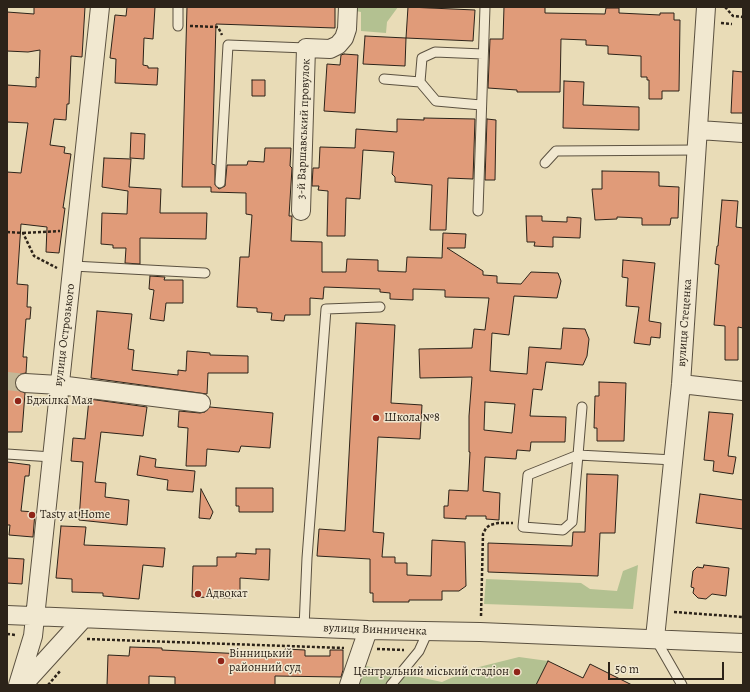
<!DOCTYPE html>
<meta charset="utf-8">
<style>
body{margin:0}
#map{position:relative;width:750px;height:692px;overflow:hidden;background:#e9dcb7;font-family:Alegreya,serif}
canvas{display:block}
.frame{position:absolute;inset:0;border:8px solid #2c2319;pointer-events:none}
.scale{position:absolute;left:608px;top:662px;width:116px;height:18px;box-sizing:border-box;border:2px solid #2c2319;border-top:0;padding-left:5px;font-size:12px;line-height:14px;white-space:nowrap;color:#2c2319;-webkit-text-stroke:3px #f1e8d0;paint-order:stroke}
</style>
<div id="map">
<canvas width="750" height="692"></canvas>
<div class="frame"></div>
<div class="scale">50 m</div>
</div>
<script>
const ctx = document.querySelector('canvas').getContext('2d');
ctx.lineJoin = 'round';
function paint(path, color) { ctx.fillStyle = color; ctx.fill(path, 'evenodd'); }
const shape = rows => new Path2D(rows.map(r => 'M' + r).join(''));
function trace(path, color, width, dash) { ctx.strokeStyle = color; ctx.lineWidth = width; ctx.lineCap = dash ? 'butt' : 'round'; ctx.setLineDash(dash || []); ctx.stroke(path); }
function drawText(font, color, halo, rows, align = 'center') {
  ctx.font = font + ' Alegreya,serif'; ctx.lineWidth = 3; ctx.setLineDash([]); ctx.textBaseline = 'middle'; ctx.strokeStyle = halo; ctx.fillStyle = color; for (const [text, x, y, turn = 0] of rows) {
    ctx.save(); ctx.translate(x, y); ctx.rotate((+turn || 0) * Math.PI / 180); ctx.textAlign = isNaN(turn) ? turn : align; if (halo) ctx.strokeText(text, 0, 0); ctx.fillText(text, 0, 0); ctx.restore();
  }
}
const green = shape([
 [357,7,398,7,387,22,386,33,361,31,361,12,356,11],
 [638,565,633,609,484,604,486,579,581,583,590,589,617,591,623,571],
 [519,657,548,661,583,678,590,664,632,685,354,685,361,665,442,682,471,669]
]);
const building = shape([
 [34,7,85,7,82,57,71,56,69,104,67,104,66,120,54,119,50,145,65,147,64,153,71,154,63,208,65,208,59,253,46,252,47,227,21,224,17,284,28,285,27,307,31,307,30,319,26,319,23,357,27,357,26,373,20,374,15,382,16,388,25,393,22,432,7,432,7,172,21,173,28,123,7,122,7,85,36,87,36,77,39,78,40,50,28,52,7,51,7,12,34,14,34,7],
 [127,7,155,7,153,39,144,38,143,65,148,66,148,68,158,68,157,85,115,83,116,59,110,58,115,15,126,16,127,7],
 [187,7,335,7,335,28,216,24,212,164,215,165,215,185,219,189,225,186,227,165,247,165,248,161,264,162,265,148,291,148,290,166,292,168,289,216,292,216,291,241,322,242,322,272,346,272,347,259,378,260,378,271,406,272,407,257,442,258,443,233,466,234,465,248,447,248,483,271,483,275,497,276,497,283,521,284,531,272,558,273,561,281,557,298,514,296,509,335,492,333,490,371,527,374,529,347,561,349,563,328,585,329,589,339,587,356,583,365,546,362,542,390,533,389,530,416,566,417,565,442,531,442,530,451,517,450,516,459,485,457,483,491,500,493,499,520,486,519,486,516,466,516,466,519,444,518,444,506,448,506,449,490,468,491,470,452,469,452,469,416,472,377,420,378,419,349,472,348,474,329,485,330,489,298,445,297,445,290,413,289,413,300,390,299,390,293,380,292,380,289,324,287,323,299,310,298,310,315,285,315,284,321,271,320,272,313,257,312,257,308,237,307,240,257,249,257,252,215,246,214,246,193,211,192,211,187,182,187,187,7],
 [485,402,515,404,512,433,484,430,485,402],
 [408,7,475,10,473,41,406,38,408,7],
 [504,7,545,7,545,13,605,14,606,8,619,8,619,13,660,15,660,13,674,13,674,20,680,20,679,91,662,91,662,99,649,99,649,80,647,80,647,77,641,77,641,56,608,54,608,46,586,45,586,40,561,39,560,92,517,92,517,90,488,88,490,39,503,39,504,7],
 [365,36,406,38,405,66,363,64,365,36],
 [344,54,358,55,355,113,324,111,327,64,340,65,341,55,344,54],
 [733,71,743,72,743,113,731,113,733,71],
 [252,80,265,80,265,96,252,96,252,80],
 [564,81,584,82,583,105,639,107,639,130,563,128,564,81],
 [424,118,475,119,473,179,448,178,446,230,430,230,432,185,395,182,395,177,392,174,394,152,363,150,360,199,346,198,345,236,327,236,328,191,318,190,319,186,312,186,313,168,319,168,320,147,355,148,356,129,397,132,397,119,424,120,424,118],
 [487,119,496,120,495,180,485,180,487,119],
 [131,133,145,134,144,159,130,158,131,133],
 [104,158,131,159,129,187,161,189,160,213,207,213,206,239,140,238,140,264,125,263,126,248,113,248,113,245,101,244,102,213,127,214,128,191,102,187,104,158],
 [602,171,659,172,659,186,679,187,678,218,671,218,670,225,642,225,642,218,617,217,617,219,595,220,592,189,602,189,602,171],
 [722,200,738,201,736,227,743,228,743,328,738,327,738,360,725,360,725,326,714,325,719,265,715,264,717,246,718,246,722,200],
 [526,216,542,216,542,221,567,222,567,217,581,218,580,238,553,237,553,247,534,246,535,242,527,242,526,216],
 [623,260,655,263,649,321,661,323,660,338,651,337,650,345,634,343,639,307,626,306,628,278,622,277,623,260],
 [150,276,165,277,164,280,183,280,183,303,166,303,164,321,150,319,154,290,149,289,150,276],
 [97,311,132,314,128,349,134,350,132,370,178,375,178,370,186,371,187,351,210,353,210,355,248,356,248,373,208,373,207,394,91,378,97,311],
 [356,323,395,325,391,403,422,405,420,439,378,437,373,532,384,533,382,557,395,557,395,563,407,563,407,575,431,576,432,540,465,542,466,586,459,591,442,591,442,600,409,600,409,602,373,602,373,593,370,593,370,559,317,556,319,529,345,531,356,323],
 [599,382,626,383,624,441,597,441,597,428,594,428,595,396,599,396,599,382],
 [89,399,147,407,143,436,101,432,95,482,106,483,105,497,129,500,127,525,79,520,83,462,71,461,73,438,85,439,89,399],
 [210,407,273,413,270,448,241,446,239,452,207,449,206,466,186,466,188,428,178,427,179,411,200,413,205,412,210,407],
 [709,412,733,414,728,456,736,457,733,474,713,471,714,461,704,460,709,412],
 [140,456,156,459,155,467,195,471,193,492,167,490,168,480,137,475,140,456],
 [7,462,30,465,29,476,25,476,21,511,35,512,33,537,9,535,10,525,7,525,7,462],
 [587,474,618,475,615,533,600,533,598,576,488,572,488,543,572,546,573,532,585,532,587,474],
 [236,488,273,488,273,512,239,512,239,506,236,506,236,488],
 [201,489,213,512,210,519,199,518,201,489],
 [700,494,743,500,743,529,696,523,700,494],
 [61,526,86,527,84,545,165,548,163,567,143,565,139,599,103,596,103,593,72,592,72,579,56,578,61,526],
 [256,549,270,549,269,580,240,578,240,596,232,596,232,598,192,597,193,566,217,566,217,557,236,557,236,553,256,554,256,549],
 [7,558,24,559,22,584,7,583,7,558],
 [704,565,729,568,726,596,712,594,706,599,698,598,693,593,694,588,691,587,693,571,697,567,703,568,704,565],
 [130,647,162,648,162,650,285,656,285,649,305,650,305,656,330,656,330,650,343,650,343,670,341,677,275,676,275,685,175,685,175,677,149,676,149,685,107,685,108,655,129,656,130,647],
 [548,661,583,678,590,664,632,685,536,685,548,661]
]);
const minorTunnel = shape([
 [7,381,25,383]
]);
const path = shape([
 [725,7,733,16,743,17],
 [721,23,732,24],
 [190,26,218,27,222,35],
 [7,232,23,233,34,256,57,268],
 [23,233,60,231],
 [674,612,743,617],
 [481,616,483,534,486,528,490,525,498,523,513,523],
 [7,634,16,635],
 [87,639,344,648],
 [377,649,404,650],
 [48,685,61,670]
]);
const service = shape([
 [178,26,178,7],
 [384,79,420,82,422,58,435,52,483,54],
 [420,82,436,101,481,105],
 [545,163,556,151,697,150],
 [220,183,228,45,306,48],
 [478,211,485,7],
 [73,266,205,273],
 [582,407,578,455,572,522,563,530,523,527,528,475,578,455,674,460],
 [7,454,52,457],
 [304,628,307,558,326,309,380,307],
 [655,638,682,685],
 [391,685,419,651,428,631]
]);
const minor = shape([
 [699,130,743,133],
 [301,211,306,48,330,49,338,45,344,38,347,29,348,7],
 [25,383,59,385,201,403],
 [681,384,743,391],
 [7,615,368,630,480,632,743,643],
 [655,638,681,384,706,7],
 [18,685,33,636,100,7],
 [23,685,83,619],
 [349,685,368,630]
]);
const markers = [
 [18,401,4,"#8f2418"],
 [376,418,4,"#8f2418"],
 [32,515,4,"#8f2418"],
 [198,594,4,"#8f2418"],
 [221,661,4,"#8f2418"],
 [517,672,4,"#8f2418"]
];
const streetNames = [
 ["3-й Варшавський провулок",304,129,-88],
 ["вулиця Стеценка",685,323,-86],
 ["вулиця Острозького",65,335,-83],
 ["вулиця Винниченка",375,630,2]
];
const poiNames = [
 ["Бджілка Мая",26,401],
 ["Школа №8",384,418],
 ["Tasty at Home",40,515],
 ["Адвокат",206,594],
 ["Вінницький",229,654],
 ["районний суд",229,668],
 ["Центральний міський стадіон",509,672,"right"]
];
paint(green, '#b3c191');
paint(building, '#e09b79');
trace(building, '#2c2319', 1);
trace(minorTunnel, '#c3b797', 18, [18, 9]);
trace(service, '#5b5140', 11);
trace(minor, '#5b5140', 20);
trace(path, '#2c2319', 2.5, [3, 2]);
trace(service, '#f1e8d0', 9);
trace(minor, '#f1e8d0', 18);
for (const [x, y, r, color] of markers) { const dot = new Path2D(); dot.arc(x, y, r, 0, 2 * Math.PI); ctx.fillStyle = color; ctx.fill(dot); trace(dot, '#f1e8d0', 1.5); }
drawText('12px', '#2c2319', '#f1e8d0', streetNames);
drawText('12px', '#2c2319', '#f1e8d0', poiNames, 'left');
</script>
